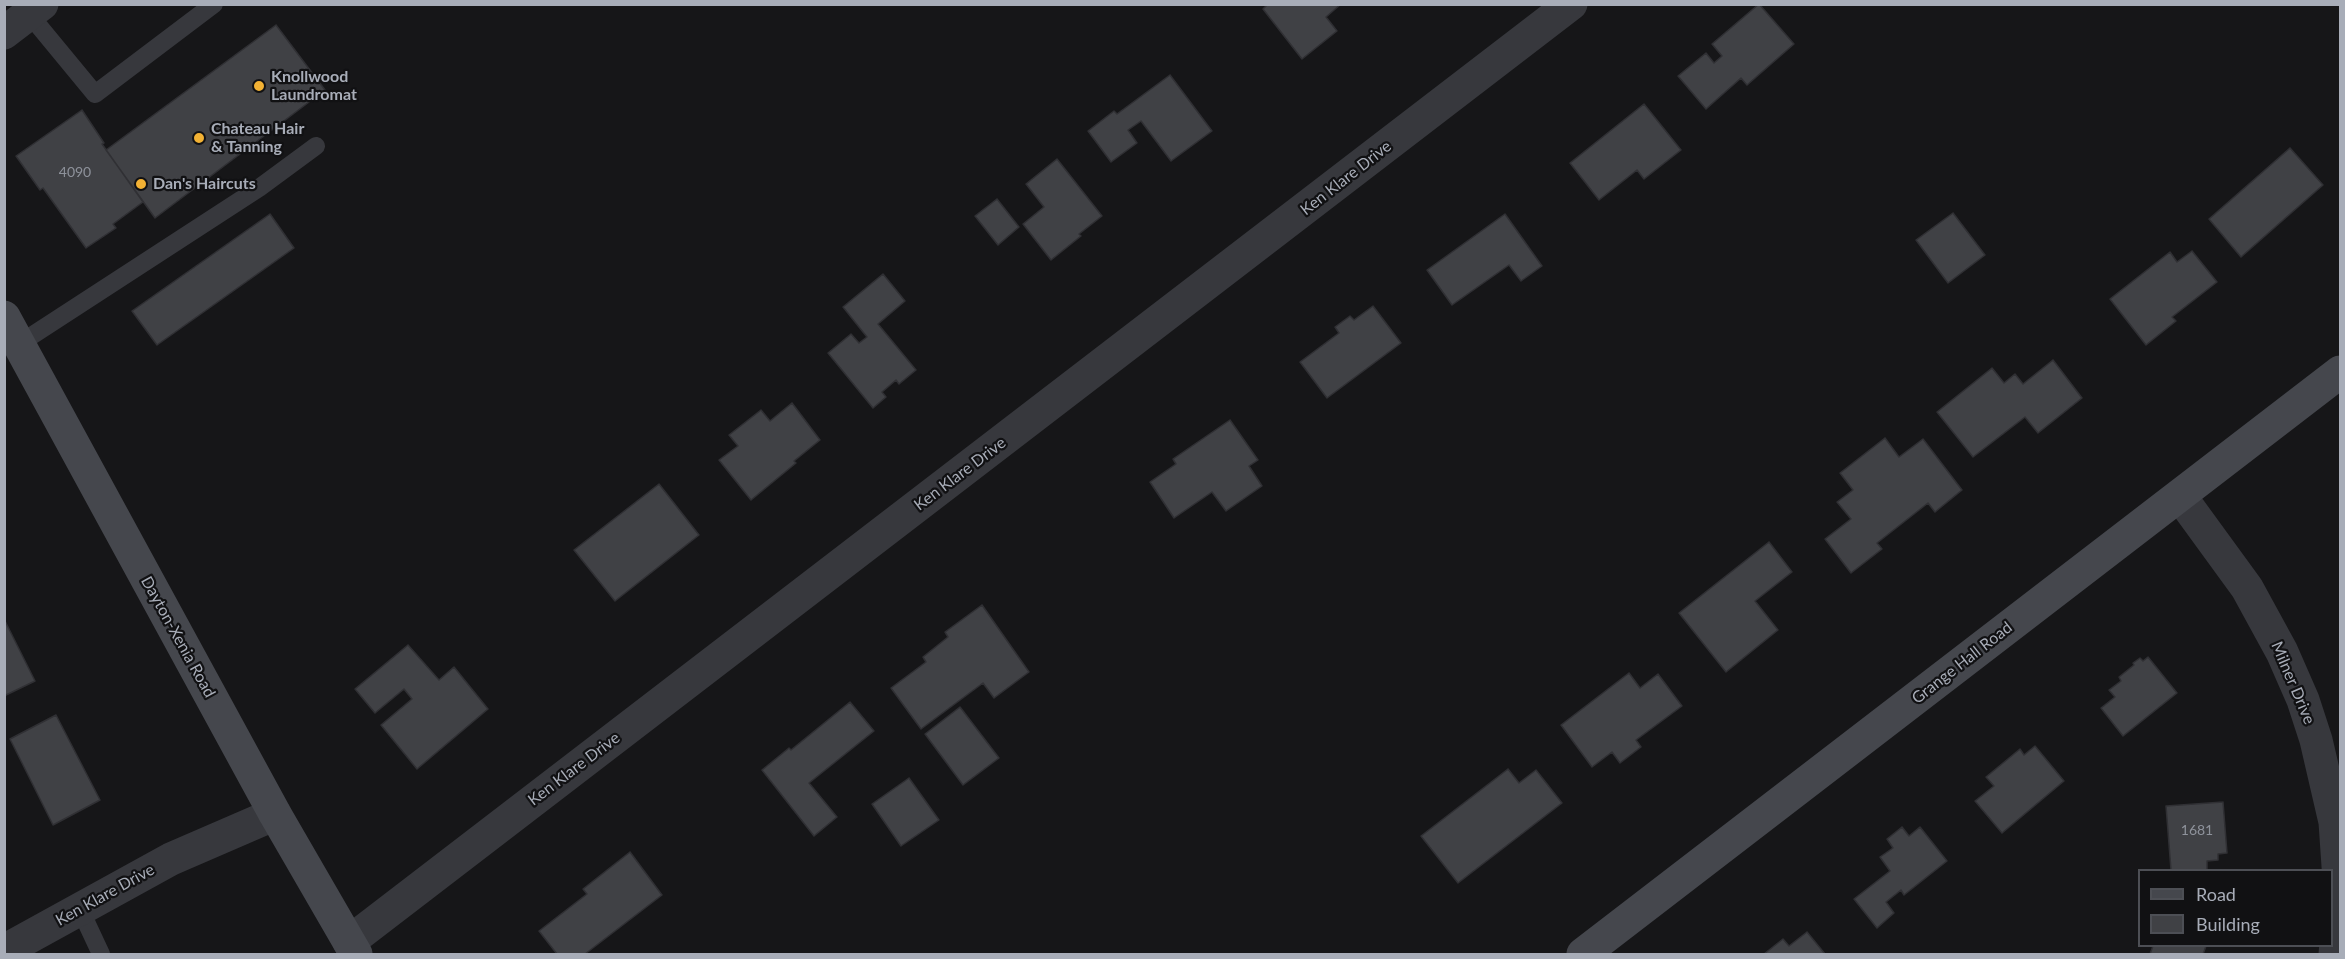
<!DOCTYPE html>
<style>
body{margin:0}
#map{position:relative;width:2345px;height:959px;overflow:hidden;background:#161618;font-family:Lato,sans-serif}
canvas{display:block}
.frame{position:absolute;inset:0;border:6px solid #a8adb8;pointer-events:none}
.legend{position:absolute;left:2138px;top:869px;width:195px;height:78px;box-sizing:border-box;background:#111113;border:2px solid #4d4f55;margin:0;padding:8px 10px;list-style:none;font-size:18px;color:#a8adb8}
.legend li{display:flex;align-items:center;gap:12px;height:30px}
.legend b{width:30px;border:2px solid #4d4f55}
</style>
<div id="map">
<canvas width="2345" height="959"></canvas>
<div class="frame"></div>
<ul class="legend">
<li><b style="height:8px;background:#45474d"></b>Road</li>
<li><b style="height:16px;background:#404145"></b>Building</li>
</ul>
</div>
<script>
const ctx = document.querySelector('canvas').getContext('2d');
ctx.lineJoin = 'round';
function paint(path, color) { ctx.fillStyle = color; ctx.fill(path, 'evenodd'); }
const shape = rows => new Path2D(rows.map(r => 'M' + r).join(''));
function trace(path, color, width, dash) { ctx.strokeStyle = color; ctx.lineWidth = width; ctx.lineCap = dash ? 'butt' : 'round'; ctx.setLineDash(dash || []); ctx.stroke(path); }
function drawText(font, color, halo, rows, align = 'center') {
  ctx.font = font + ' Lato,sans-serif'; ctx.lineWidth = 4.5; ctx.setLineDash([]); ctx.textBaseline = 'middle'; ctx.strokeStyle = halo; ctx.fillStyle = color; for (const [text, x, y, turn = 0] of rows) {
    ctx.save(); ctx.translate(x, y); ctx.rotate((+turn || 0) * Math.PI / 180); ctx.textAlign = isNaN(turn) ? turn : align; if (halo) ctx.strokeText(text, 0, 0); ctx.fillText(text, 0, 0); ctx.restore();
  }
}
const building = shape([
 [1268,4,1341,4,1326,17,1337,31,1302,59,1263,9,1268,4],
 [1759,4,1794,44,1747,85,1741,78,1706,109,1678,76,1706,53,1714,63,1722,56,1712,44,1759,4],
 [276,25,325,90,155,218,106,150,276,25],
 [1170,75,1212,131,1171,161,1141,121,1128,130,1137,143,1111,162,1088,131,1114,111,1117,114,1170,75],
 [1644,104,1681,150,1644,179,1637,170,1599,200,1570,163,1644,104],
 [82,110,104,143,102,144,143,202,113,224,116,228,86,248,43,188,40,190,16,156,82,110],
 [2290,148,2323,185,2241,257,2209,219,2290,148],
 [1057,159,1102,216,1079,234,1081,236,1051,260,1023,224,1044,207,1026,184,1057,159],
 [997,199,1019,227,998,245,975,216,997,199],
 [1953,213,1985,255,1948,283,1916,240,1953,213],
 [270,214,294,248,157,345,132,311,270,214],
 [1505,214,1542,266,1521,281,1509,265,1452,305,1427,270,1505,214],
 [2192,251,2217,282,2172,317,2176,321,2146,345,2110,299,2170,252,2177,262,2192,251],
 [883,274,905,301,878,324,916,370,899,384,896,380,882,392,886,397,873,408,828,353,851,334,859,343,867,337,843,307,883,274],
 [1373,306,1401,343,1327,398,1300,362,1339,333,1335,327,1350,316,1354,320,1373,306],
 [2053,360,2082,398,2038,433,2025,417,1973,457,1937,412,1992,368,2004,383,2015,374,2023,384,2053,360],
 [792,403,820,440,794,461,796,463,751,500,719,460,738,446,729,435,761,410,770,421,792,403],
 [1230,420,1258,460,1249,466,1262,486,1226,511,1212,492,1174,518,1150,482,1176,464,1173,459,1230,420],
 [1885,438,1899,457,1923,439,1962,490,1935,512,1928,503,1877,543,1882,549,1851,573,1825,539,1851,519,1837,502,1853,490,1840,473,1885,438],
 [659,484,699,535,615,601,574,550,659,484],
 [1769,542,1792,572,1755,601,1778,630,1726,672,1679,613,1769,542],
 [982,605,1029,672,994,698,983,683,921,729,891,688,926,662,923,657,948,637,945,632,982,605],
 [4,619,35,681,4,696,4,619],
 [408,645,439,680,454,667,488,709,417,769,381,725,412,699,404,689,375,713,355,689,408,645],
 [2148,657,2177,693,2123,736,2101,708,2115,697,2109,690,2121,681,2119,677,2134,665,2133,663,2140,658,2143,661,2148,657],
 [1629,673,1640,688,1658,674,1682,706,1636,740,1641,747,1620,763,1612,752,1592,767,1561,725,1629,673],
 [850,702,874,731,809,783,837,817,814,836,762,770,789,748,791,750,850,702],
 [960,707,999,758,963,785,925,734,960,707],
 [56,715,100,800,53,825,10,739,56,715],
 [2035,746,2064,781,2002,833,1975,801,1994,786,1986,777,2020,749,2024,755,2035,746],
 [1508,769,1519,783,1536,770,1562,803,1458,883,1421,836,1508,769],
 [909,778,939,820,901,846,872,804,909,778],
 [2223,802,2227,853,2218,854,2218,860,2207,861,2207,870,2171,870,2166,806,2223,802],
 [1902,827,1909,836,1920,827,1947,861,1904,895,1901,890,1886,902,1894,913,1877,928,1854,899,1890,871,1880,857,1893,848,1887,839,1902,827],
 [630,852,662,895,585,954,557,954,539,931,587,894,583,889,630,852],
 [1807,932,1825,954,1764,954,1783,939,1789,946,1807,932],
 [2153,946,2206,946,2203,954,2150,954,2153,946]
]);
const service = shape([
 [29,14,95,94,214,4],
 [19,344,259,188,316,146],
 [80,909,101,954]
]);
const minor = shape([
 [4,33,42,4],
 [2180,496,2247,588,2282,652,2303,700,2316,740,2335,822,2340,895],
 [349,942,1571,4],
 [4,951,171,859,275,814],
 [2335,954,2340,901]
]);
const secondary = shape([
 [4,317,275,814,356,954],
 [1583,954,2340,372]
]);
const markers = [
 [259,86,6,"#f2b134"],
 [199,138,6,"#f2b134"],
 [141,184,6,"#f2b134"]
];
const numberNames = [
 ["4090",75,172],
 ["1681",2197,830]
];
const poiNames = [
 ["Knollwood",271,77],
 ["Laundromat",271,95],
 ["Chateau Hair",211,129],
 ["& Tanning",211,147],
 ["Dan's Haircuts",153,184]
];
const streetNames = [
 ["Ken Klare Drive",1346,178,-38],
 ["Ken Klare Drive",960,474,-37],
 ["Dayton-Xenia Road",178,637,61],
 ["Grange Hall Road",1962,663,-38],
 ["Milner Drive",2293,683,67],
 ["Ken Klare Drive",574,769,-37],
 ["Ken Klare Drive",105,895,-29]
];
paint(building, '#404145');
trace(building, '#303034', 1.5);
trace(service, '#37383d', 18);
trace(minor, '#37383d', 33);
trace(secondary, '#45474d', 33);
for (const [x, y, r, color] of markers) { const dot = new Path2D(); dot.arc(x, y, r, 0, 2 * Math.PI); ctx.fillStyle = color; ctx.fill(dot); trace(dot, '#111113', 2); }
drawText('14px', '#8e929b', null, numberNames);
drawText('bold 16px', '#a8adb8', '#111113', poiNames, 'left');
drawText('16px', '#a8adb8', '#111113', streetNames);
</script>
